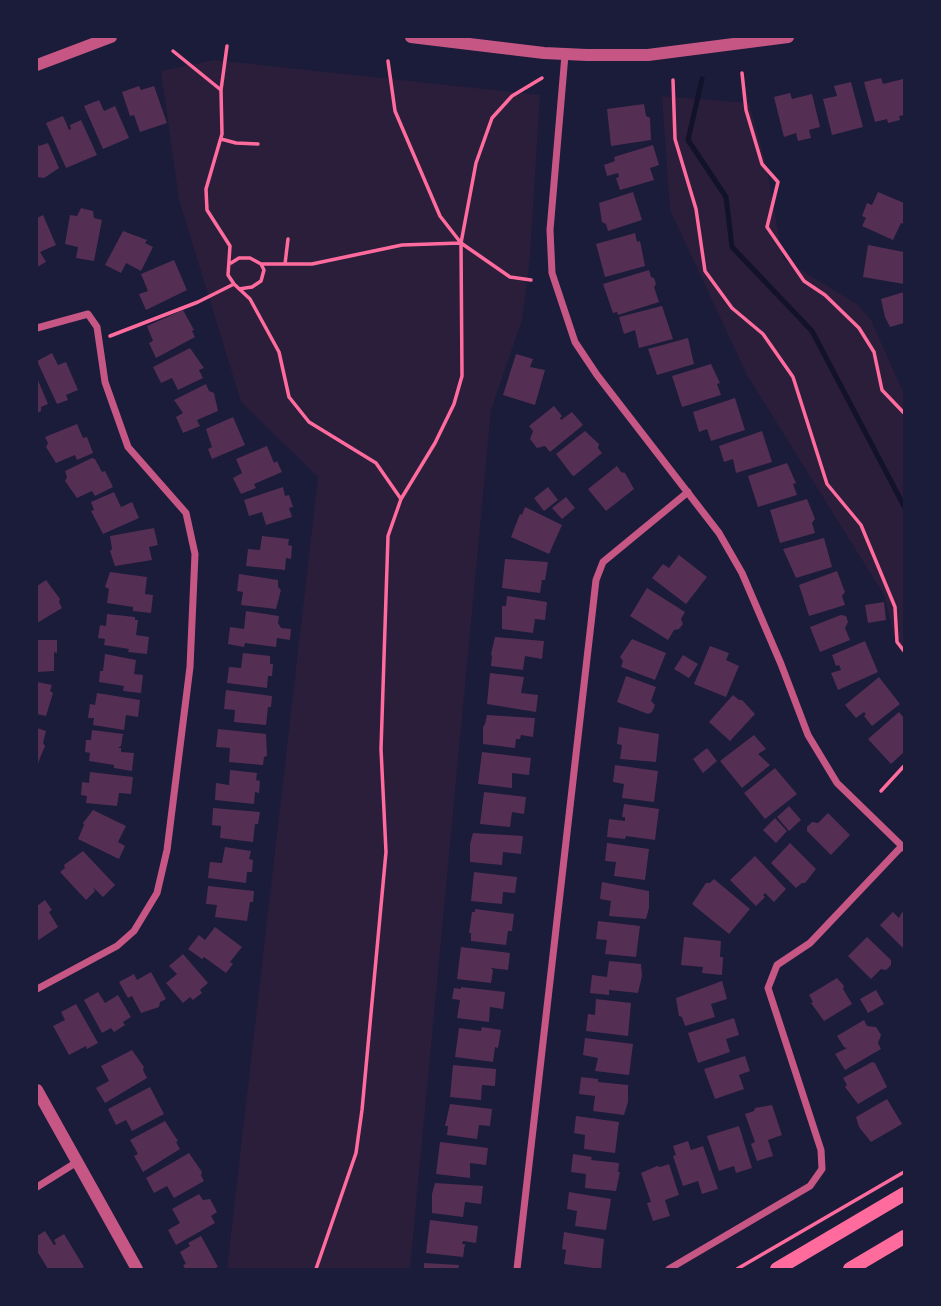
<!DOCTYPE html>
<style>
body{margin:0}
#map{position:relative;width:941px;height:1306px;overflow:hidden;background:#1b1b3a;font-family:Commissioner,sans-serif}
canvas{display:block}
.frame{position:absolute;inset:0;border:38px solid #1b1b3a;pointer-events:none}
</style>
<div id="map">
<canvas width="941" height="1306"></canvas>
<div class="frame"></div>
</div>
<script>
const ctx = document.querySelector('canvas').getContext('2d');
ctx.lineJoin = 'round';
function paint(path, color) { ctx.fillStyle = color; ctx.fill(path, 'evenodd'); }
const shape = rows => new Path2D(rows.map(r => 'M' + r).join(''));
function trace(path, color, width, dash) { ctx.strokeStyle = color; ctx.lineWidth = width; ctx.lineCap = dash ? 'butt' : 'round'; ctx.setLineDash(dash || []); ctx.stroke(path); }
const green = shape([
 [214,60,540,95,530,257,522,320,491,410,410,1269,227,1269,318,477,241,402,179,200,161,71],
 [662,96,749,103,766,164,783,259,857,304,871,320,904,394,904,657,896,643,884,595,747,375,670,210]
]);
const stream = shape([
 [702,79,688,140,726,197,732,247,812,331,904,506]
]);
const building = shape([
 [881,78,883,84,903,79,904,115,899,116,900,120,888,123,887,119,875,122,864,82],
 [851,82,863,127,832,135,823,99,837,96,834,86],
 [139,86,141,90,154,86,167,123,140,132,134,115,130,116,122,92],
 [790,93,792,99,812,94,820,127,809,130,811,138,798,141,796,133,784,137,774,97],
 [99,100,104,111,115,106,129,138,103,149,84,106],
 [644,104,646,116,650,118,651,140,611,146,607,109],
 [63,116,69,130,71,129,70,125,81,120,97,155,66,168,46,123],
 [37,141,39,146,48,143,59,168,44,178,37,177],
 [653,145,659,165,650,168,654,180,620,190,616,178,619,177,618,173,607,176,604,165,615,161,614,157],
 [633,192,642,220,608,231,606,224,602,222,599,203],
 [878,192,904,203,904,224,901,223,893,240,862,226,866,218,862,216,867,203,872,205],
 [81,208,93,211,94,218,102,220,94,261,76,258,78,247,65,244,70,215,77,216],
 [43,215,56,245,40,252,46,262,37,267,37,218],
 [123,231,147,240,145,243,153,247,141,271,126,263,121,273,105,265],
 [635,233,637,242,640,241,645,266,605,277,596,244],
 [868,245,904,252,904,284,863,277],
 [174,260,187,290,146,310,139,294,148,291,141,274],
 [649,270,651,277,654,278,656,284,654,287,659,302,618,315,617,312,613,313,603,284],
 [904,292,904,323,890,327,885,317,881,299],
 [662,306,673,339,639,348,635,330,624,334,619,317],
 [183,310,194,330,192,331,195,337,156,358,149,343,153,341,147,326],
 [688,338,694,364,657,375,648,349],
 [190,348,204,368,199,370,203,378,178,390,172,378,161,383,153,367],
 [52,353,58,365,66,362,78,390,66,395,68,400,57,404,37,361],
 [516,354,533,359,530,367,545,370,535,405,503,395],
 [711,364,720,383,717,384,721,395,682,407,672,376],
 [37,378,48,404,41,407,41,411,37,413],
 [206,384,209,391,214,393,218,411,197,420,200,426,183,433,176,417,183,413,174,400],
 [735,398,745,430,711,441,707,429,699,432,693,412],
 [554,406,562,416,560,418,561,420,572,412,583,425,550,452,545,446,537,448,530,439,533,431,529,426],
 [233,417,245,445,212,459,208,449,212,447,206,429],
 [77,424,83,438,87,437,93,453,77,460,75,455,56,463,46,447,48,443,45,437],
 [585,431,599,444,598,448,602,453,574,476,572,475,556,454],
 [762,431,772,462,736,473,733,459,724,462,719,446],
 [267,446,274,463,277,461,282,472,254,484,256,488,241,494,233,478,242,473,236,459],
 [92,458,95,459,102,472,105,471,113,487,95,496,92,491,77,498,65,481,67,477,65,471],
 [787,463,796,483,793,484,797,495,758,507,748,476],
 [617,466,621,472,625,473,634,489,606,511,588,489],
 [283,487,285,496,289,495,293,507,289,508,292,517,266,525,262,512,249,516,244,500],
 [548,487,558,500,544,511,534,498],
 [114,492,121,507,132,502,139,518,103,534,91,511,94,510,91,502],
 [566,497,575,508,562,519,552,508],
 [807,499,815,519,812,523,815,533,780,543,770,510],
 [525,507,562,525,549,554,511,537,520,514,522,515],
 [154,528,158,545,149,547,152,560,115,566,110,551,112,549,110,536],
 [262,536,289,539,288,545,292,546,291,559,286,558,285,570,246,566,248,549,260,550],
 [824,538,832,567,796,578,783,549],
 [679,555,707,577,686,604,652,578,663,564,669,568],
 [505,559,548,562,545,580,542,580,540,593,502,588],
 [837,571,845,592,842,596,845,605,809,616,799,585],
 [110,572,147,577,145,594,153,595,151,613,133,611,133,607,107,603,109,589,105,587],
 [239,574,278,580,278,587,281,590,276,609,241,605,243,592,237,591],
 [46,580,60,599,59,602,62,608,37,623,37,586],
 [647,588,685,612,681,619,683,624,679,629,674,630,668,640,630,616],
 [507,596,547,602,545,620,535,619,533,633,502,629,502,606,506,606],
 [884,602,886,620,868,623,865,605],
 [246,611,279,616,278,623,281,628,291,629,290,640,277,638,276,647,245,643,244,647,228,644,230,627,244,629],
 [107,614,135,617,135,620,138,620,136,635,149,637,147,654,128,652,129,649,104,645,105,639,98,638,100,625,106,626],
 [841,615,846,616,848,622,845,628,850,640,820,652,810,627],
 [495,637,544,641,542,659,525,656,523,670,491,666,492,656,491,654],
 [632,639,666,653,655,680,621,667,623,661,620,657],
 [37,640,57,640,57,653,54,652,54,671,37,672],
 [865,641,878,672,838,690,831,673,841,670,839,665,836,666,832,655],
 [710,646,729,653,726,660,739,666,726,697,694,684],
 [243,653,270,656,270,664,273,664,272,676,268,676,267,688,227,683,229,667,241,668],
 [105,654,136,660,134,674,143,675,141,693,123,691,124,686,99,682,100,671,103,671],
 [683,655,698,664,689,678,674,669],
 [490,673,524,677,521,693,538,695,536,712,487,704],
 [626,676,656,687,651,701,655,705,652,712,648,714,617,702],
 [879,677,900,704,872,726,864,716,866,714,864,712,856,718,845,705],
 [37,682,52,685,50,691,53,693,46,716,37,714],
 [226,690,272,696,271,707,268,707,266,725,234,722,235,710,224,709],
 [97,693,140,700,138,717,126,715,124,730,93,725,94,718,88,718,90,704,95,705],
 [733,695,739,700,742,700,755,714,730,741,709,722],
 [899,712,904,718,904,752,891,764,868,739],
 [487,715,535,718,533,737,521,735,520,739,516,739,515,748,483,744,483,727,485,724],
 [619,727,659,734,656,762,620,759,622,745,617,744],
 [37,728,46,731,43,743,45,746,38,763],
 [218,729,266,734,267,756,264,757,263,765,229,762,230,748,216,747],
 [92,730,123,734,121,746,118,748,121,748,121,752,134,753,132,771,114,768,114,765,89,761,90,753,85,752,86,740,91,740],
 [754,735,766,749,758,754,770,765,742,788,720,761],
 [707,748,717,761,703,773,693,759],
 [482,752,531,758,529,775,512,773,512,788,478,784],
 [615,765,658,771,654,802,622,798,624,784,613,782],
 [775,768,797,794,765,819,744,793],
 [230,770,257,773,256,780,260,781,259,793,255,792,254,804,215,800,216,783,229,785],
 [90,772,133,777,131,794,119,793,117,806,86,803,87,796,81,795,82,782,89,783],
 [484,792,526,797,524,814,512,812,510,827,480,824],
 [624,804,659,809,655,840,626,836,625,839,607,837,609,819,625,821,625,817,622,817],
 [789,806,801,820,789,831,777,817],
 [213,808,260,812,258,824,255,824,253,842,220,838,221,826,212,825],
 [93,810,126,826,118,842,125,846,119,859,78,839,84,825,83,823],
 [828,813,850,835,831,855,807,831,807,827,812,822,818,823],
 [775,818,787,831,776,843,763,830],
 [473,833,523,836,521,854,503,852,502,865,470,862,470,844],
 [607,843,649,849,645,880,614,876,616,862,605,861],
 [790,843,816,869,805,883,802,883,796,888,771,863],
 [225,847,251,851,249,859,253,860,252,872,247,872,246,883,208,878,210,862,222,863],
 [83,851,115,885,103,897,93,887,95,891,86,900,60,872,65,868,64,865],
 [755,856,786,889,774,902,765,893,763,895,765,897,756,906,730,880],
 [474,872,517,877,515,893,503,892,502,904,471,901],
 [714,879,750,909,729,934,692,904,706,883,710,883],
 [602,882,649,891,649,908,646,919,609,916,611,901,600,899],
 [208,886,254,891,253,902,250,902,247,921,215,917,217,905,206,904],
 [45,900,52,910,49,912,58,927,37,941,37,906],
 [475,909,514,914,512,931,508,931,506,945,471,941,471,933,469,933,472,912,475,912],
 [904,909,904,949,880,925,893,912,899,918],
 [598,921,640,926,636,957,605,954,607,940,596,939],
 [215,927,242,947,230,962,233,964,226,973,204,957,202,959,188,949,199,935,205,940],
 [684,937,721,941,720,957,723,957,722,975,702,973,703,967,681,965],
 [867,937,891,960,891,965,886,970,881,969,871,979,848,956],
 [461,947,510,953,508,970,491,968,493,970,491,983,457,979],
 [183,954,208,983,200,990,202,993,193,1000,190,997,183,1003,166,983,177,974,169,966],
 [609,961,641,964,642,976,638,993,609,990,609,995,590,993,592,975,607,977],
 [151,972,166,999,160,1002,159,1007,141,1013,132,996,128,998,119,982,134,974,137,980],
 [837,978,844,986,843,989,852,1004,824,1021,811,1003,813,1002,809,995],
 [722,981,727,999,711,1004,715,1017,685,1026,682,1017,679,1016,676,998],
 [461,987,505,992,503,1009,490,1007,489,1022,457,1018,460,1000,452,999,454,988,461,989],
 [876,990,884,1004,868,1013,860,999],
 [98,992,105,1003,118,995,131,1017,123,1022,125,1025,114,1032,111,1028,102,1033,84,1000],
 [596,999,631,1003,628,1036,586,1031,588,1014,595,1015],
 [76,1004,98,1043,87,1049,86,1046,69,1055,53,1026,65,1020,61,1012],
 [734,1018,739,1035,726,1039,730,1052,698,1063,688,1033],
 [864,1020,867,1026,876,1027,881,1035,878,1043,881,1049,845,1070,835,1054,847,1048,844,1047,837,1036],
 [482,1027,501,1030,498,1048,495,1047,493,1062,455,1057,459,1028,481,1031],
 [585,1038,633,1044,629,1075,595,1071,598,1058,583,1055],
 [132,1050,144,1067,143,1070,147,1078,105,1103,96,1088,109,1081,101,1066],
 [745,1056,750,1071,739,1075,744,1089,715,1099,704,1069],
 [872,1062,875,1063,887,1087,858,1104,845,1087,847,1085,843,1078],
 [453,1065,496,1069,495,1086,482,1085,481,1100,450,1097],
 [581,1077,598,1079,598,1082,628,1085,628,1102,624,1115,593,1111,595,1096,579,1094],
 [150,1087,164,1114,132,1131,126,1120,116,1125,108,1109],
 [887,1099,902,1124,871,1142,859,1127,856,1117],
 [450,1104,492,1109,490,1126,479,1125,477,1139,447,1135,448,1126,445,1126],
 [772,1105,782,1135,768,1140,773,1156,757,1161,751,1144,755,1142,745,1114,754,1111,755,1108],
 [576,1116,619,1122,615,1153,584,1149,585,1135,574,1133],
 [165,1121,178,1141,176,1142,180,1149,143,1172,134,1156,138,1154,130,1140],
 [739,1126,752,1168,736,1173,734,1166,719,1171,707,1136],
 [688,1141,691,1150,703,1146,718,1189,702,1194,698,1181,683,1186,673,1156,676,1155,673,1146],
 [440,1142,488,1148,486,1165,470,1163,470,1178,436,1174],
 [189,1153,202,1172,201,1175,204,1181,174,1198,167,1186,154,1193,146,1178],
 [573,1154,592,1157,591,1160,619,1163,618,1172,620,1172,616,1191,585,1188,586,1174,571,1172],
 [669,1164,679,1195,665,1200,670,1216,653,1221,647,1203,651,1202,641,1173,657,1166,660,1167],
 [435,1183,483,1186,481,1204,465,1202,463,1217,432,1213,432,1194],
 [569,1192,611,1199,606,1230,575,1226,577,1211,567,1209],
 [199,1194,203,1200,210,1199,217,1212,211,1216,215,1223,176,1245,168,1230,180,1223,172,1209],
 [430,1220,478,1226,476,1243,463,1241,462,1244,465,1244,463,1257,426,1253],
 [45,1231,54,1245,56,1244,54,1240,64,1234,84,1267,80,1269,48,1269,37,1251,37,1236],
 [564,1232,604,1239,601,1269,564,1264,566,1250,562,1249],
 [201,1236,218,1267,213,1269,185,1269,183,1265,186,1264,180,1252,190,1246,188,1243],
 [424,1263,459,1265,458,1269,424,1269]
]);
const path = shape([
 [227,46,221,90,222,134,206,189,207,210,230,246,228,275,234,284,250,299,279,352,289,397,309,422,376,463,401,499],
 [173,51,221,90],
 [388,61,395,111,440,216,461,243,510,277,531,280],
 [742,73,746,110,762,164,778,182,767,227,804,281,825,295,859,328,874,352,882,390,904,413],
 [673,80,675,139,696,209,705,271,732,308,763,334,793,377,827,484,861,525,895,607,897,642,904,651],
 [221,139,236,143,258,144],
 [231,263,239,258,250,258,261,264,264,270,261,281,252,287,239,289],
 [261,264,312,264,402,245,460,243],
 [285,264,288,239],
 [110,336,198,302,234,284],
 [881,791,904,766],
 [316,1269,356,1153,362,1110,386,852,381,749,388,536,401,499,435,443,454,404,462,376,461,243,476,163,492,118,512,96,542,78],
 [737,1269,904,1172]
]);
const minor = shape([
 [565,55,550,230,552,273,575,342,597,375,719,533,742,573,781,664,808,735,837,783,904,848],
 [37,328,88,314,97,327,105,382,128,447,186,513,195,554,190,667,167,850,157,893,134,931,117,946,37,989],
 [37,1187,77,1162],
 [517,1269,596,580,603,562,688,492],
 [669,1269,810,1186,822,1169,821,1150,768,988,777,965,810,943,902,846]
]);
const tertiary = shape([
 [411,37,544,53,587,55,648,55,788,37],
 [37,65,111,37],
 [37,1090,137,1269]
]);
const secondary = shape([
 [777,1269,904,1194],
 [850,1269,904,1237]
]);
paint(green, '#2a1e3b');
trace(stream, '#12122b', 5);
paint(building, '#542f53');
trace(path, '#ff6b9d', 3.5);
trace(minor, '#c65784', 7);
trace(tertiary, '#c65784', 12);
trace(secondary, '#ff6b9d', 14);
</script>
